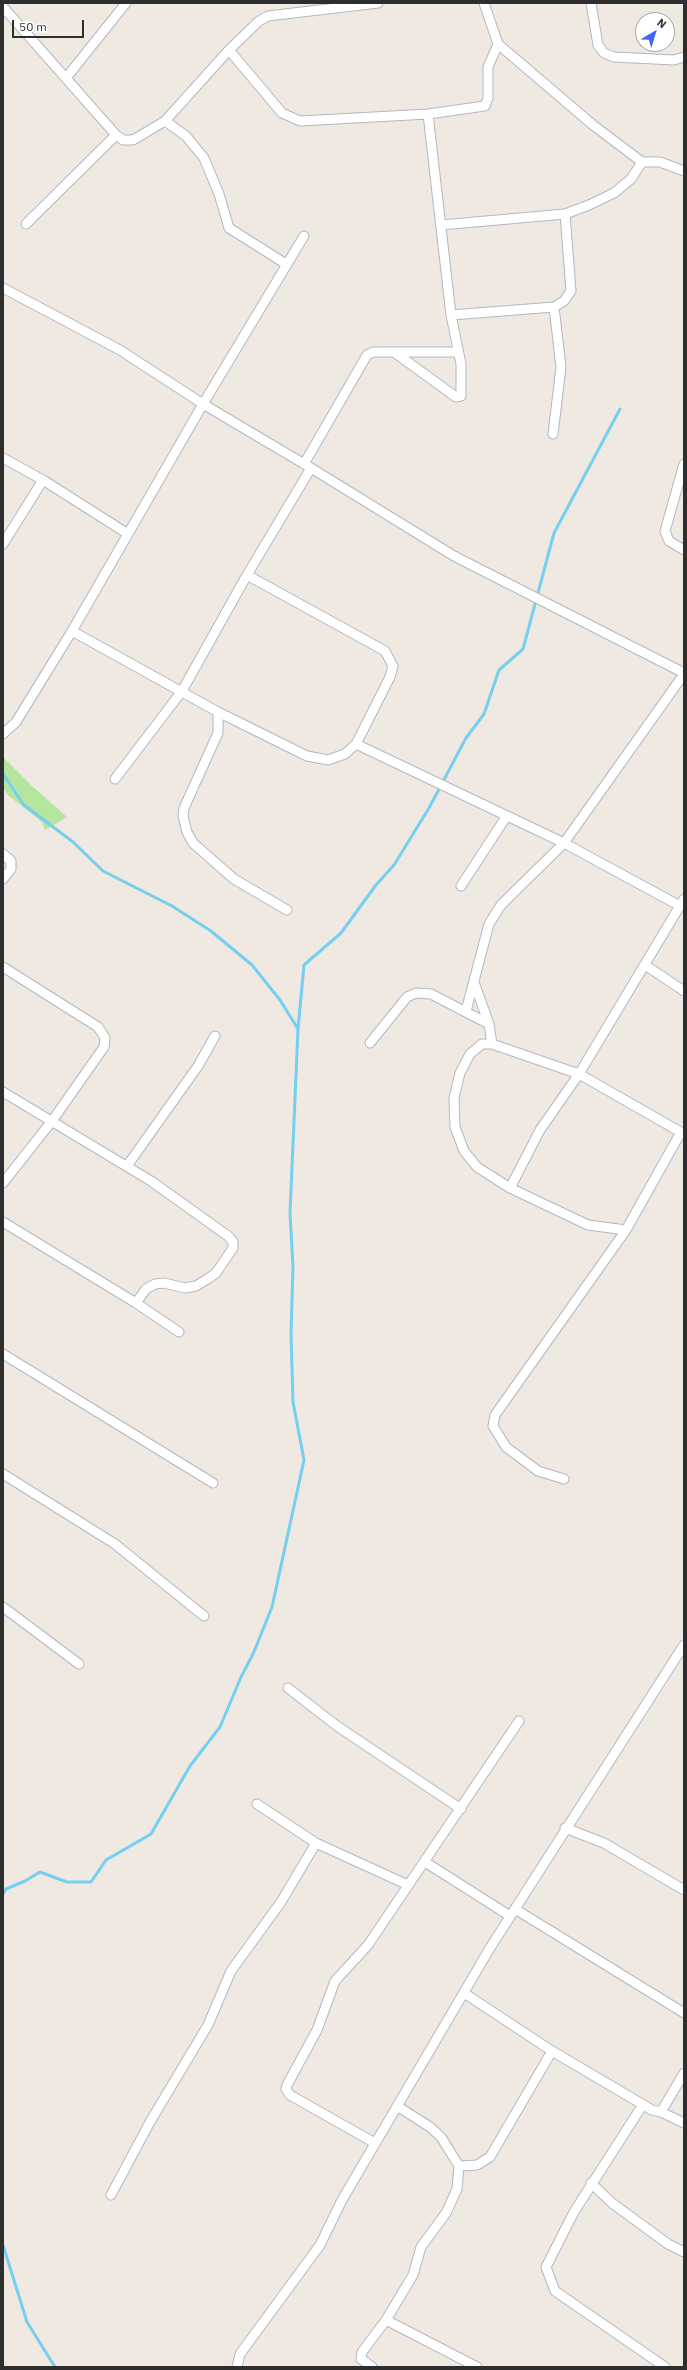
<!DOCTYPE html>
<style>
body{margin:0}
#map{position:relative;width:687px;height:2370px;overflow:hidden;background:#efe9e1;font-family:"IBM Plex Sans",sans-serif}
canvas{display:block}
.frame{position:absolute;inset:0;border:4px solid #2e2e2e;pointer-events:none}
.north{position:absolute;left:635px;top:12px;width:40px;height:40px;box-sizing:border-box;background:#fff;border:1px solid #ababab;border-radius:50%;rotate:38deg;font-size:11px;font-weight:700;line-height:16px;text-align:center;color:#2e2e2e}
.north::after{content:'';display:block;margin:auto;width:14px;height:18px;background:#4264fb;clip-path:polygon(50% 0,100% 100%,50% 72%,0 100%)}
.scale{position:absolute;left:12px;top:20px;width:72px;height:18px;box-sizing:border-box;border:2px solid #2e2e2e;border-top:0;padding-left:5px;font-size:12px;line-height:14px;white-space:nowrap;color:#2e2e2e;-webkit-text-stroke:3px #fff;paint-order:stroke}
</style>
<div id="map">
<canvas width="687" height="2370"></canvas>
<div class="frame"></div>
<div class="north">N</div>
<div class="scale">50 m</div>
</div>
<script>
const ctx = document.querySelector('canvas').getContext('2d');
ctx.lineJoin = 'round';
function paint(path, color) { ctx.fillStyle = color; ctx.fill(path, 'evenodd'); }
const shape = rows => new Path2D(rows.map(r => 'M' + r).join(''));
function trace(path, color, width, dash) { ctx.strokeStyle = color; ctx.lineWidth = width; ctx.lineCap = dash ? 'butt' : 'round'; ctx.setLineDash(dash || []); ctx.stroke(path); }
const green = shape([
 [3,757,32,786,67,817,45,830,42,822,9,796,3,788]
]);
const stream = shape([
 [3,774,24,805,73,842,103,871,172,906,211,931,252,965,280,1000,298,1029],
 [3,1894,6,1889,25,1881,40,1872,67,1882,91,1882,106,1860,151,1834,190,1766,220,1727,241,1677,253,1654,272,1607,304,1460,293,1402,291,1333,293,1267,290,1213,298,1029,304,965,341,933,376,885,394,865,429,808,466,738,484,714,499,670,523,649,554,533,620,409],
 [3,2245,27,2322,55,2367]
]);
const minor = shape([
 [484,3,498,44,593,125,642,162,660,162,684,171],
 [591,3,598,45,604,53,614,57,674,60,684,57],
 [3,7,116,135,123,140,133,140,165,121,229,50,259,21,268,16,378,3],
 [229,50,282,113,300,121,428,114,485,106,488,98,488,67,498,44],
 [66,78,126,3],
 [165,121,186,136,204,158,219,194,229,228,286,264],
 [26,224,116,135],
 [441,225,565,214,589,205,614,193,631,179,642,162],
 [3,288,120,350,203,404,311,468,454,556,684,673],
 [451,315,554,307,564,301,571,291,565,214],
 [394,352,456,397,461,396,461,364,451,315,428,114],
 [553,434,561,367,554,307],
 [3,458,43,480,128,534],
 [304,464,367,355,373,352,458,352],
 [684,464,665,531,669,541,684,550],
 [3,544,43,480],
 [72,631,218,712,307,756,328,760,345,754,356,744,390,677,393,666,385,651,247,575],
 [218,712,218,733,184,808,183,816,187,832,193,843,234,879,287,910],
 [3,734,16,722,72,631,203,404,304,236],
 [356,744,564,843,680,906],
 [115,779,182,691,247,575,311,468],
 [3,854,11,861,11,869,3,879],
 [461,886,506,817],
 [645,965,684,991],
 [3,967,98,1027,105,1038,104,1047,52,1121,3,1183],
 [475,985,489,1024],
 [466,1011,489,924,501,905,564,843,684,674],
 [370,1043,407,997,416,993,431,994,489,1024,492,1044,579,1074,684,1134],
 [492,1044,482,1044,470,1054,460,1073,454,1098,455,1127,464,1151,477,1167,510,1188,588,1225,626,1230],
 [3,1092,151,1181,228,1236,233,1242,233,1248,216,1273,209,1278,196,1286,185,1288,164,1283,155,1284,146,1289,136,1303],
 [127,1166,198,1066,215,1036],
 [510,1188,540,1130,579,1074,684,899],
 [3,1222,136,1303,179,1332],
 [3,1354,213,1483],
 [3,1474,115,1544,204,1616],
 [564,1479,538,1471,506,1447,493,1426,495,1415,626,1230,681,1132],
 [3,1607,79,1664],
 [288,1688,337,1726,461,1809],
 [257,1804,316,1843,408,1885],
 [565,1828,604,1843,684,1890],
 [425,1862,510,1916],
 [515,1909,684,2013],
 [464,1993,552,2051,652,2110,661,2112,684,2073],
 [642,2106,574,2212,546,2267,555,2291,665,2367],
 [661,2112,684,2123],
 [375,2143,290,2095,286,2089,287,2085,317,2030,335,1981,368,1945,519,1721],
 [459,2166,477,2165,490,2157,552,2051],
 [591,2183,612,2203,668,2244,684,2252],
 [111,2195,150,2122,208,2025,231,1971,281,1902,316,1843],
 [386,2320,477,2367],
 [237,2367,240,2354,320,2245,342,2200,490,1948,684,1645],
 [372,2367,361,2359,362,2352,386,2320,413,2275,421,2247,446,2213,457,2189,459,2166,441,2137,430,2127,397,2106]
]);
paint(green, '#b6e59e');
trace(stream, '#75cff0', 3);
trace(minor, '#b4b7c1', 11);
trace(minor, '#fff', 9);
</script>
